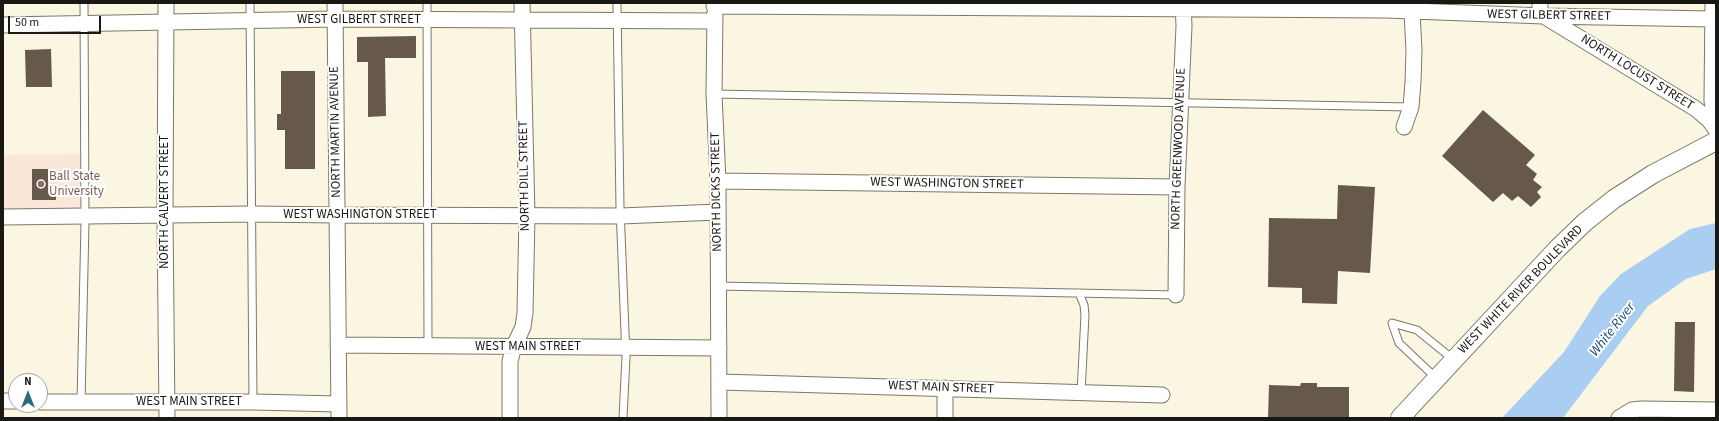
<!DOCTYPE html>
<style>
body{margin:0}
#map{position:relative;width:1719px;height:421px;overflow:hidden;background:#faf6e2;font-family:"Source Sans 3",sans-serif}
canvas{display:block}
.frame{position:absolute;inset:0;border:4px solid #1a1812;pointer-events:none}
.north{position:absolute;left:8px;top:373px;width:40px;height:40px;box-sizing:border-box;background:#fff;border:1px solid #a3a3a0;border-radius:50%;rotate:0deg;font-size:11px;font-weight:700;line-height:16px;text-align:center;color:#1a1812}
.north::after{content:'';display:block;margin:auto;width:14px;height:18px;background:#286c7d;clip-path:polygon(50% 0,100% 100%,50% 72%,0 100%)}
.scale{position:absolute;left:8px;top:16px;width:93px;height:18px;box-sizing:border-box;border:2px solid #1a1812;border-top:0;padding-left:5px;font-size:12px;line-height:14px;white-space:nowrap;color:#1a1812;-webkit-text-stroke:3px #fff;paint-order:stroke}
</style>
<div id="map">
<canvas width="1719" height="421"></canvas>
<div class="frame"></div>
<div class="north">N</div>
<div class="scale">50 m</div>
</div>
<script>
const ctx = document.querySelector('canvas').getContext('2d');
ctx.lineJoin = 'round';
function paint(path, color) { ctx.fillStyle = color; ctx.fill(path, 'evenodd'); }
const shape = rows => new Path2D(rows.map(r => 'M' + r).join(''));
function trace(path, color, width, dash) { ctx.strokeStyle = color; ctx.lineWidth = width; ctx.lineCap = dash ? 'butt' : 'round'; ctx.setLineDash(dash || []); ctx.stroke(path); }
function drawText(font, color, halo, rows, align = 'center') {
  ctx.font = font + ' "Source Sans 3",sans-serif'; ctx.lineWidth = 4; ctx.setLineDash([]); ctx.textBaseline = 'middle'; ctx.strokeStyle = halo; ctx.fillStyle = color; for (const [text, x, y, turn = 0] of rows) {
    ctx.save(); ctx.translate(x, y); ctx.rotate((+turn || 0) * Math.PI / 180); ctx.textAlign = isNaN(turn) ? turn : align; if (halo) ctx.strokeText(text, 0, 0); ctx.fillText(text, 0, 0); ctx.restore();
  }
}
const education = shape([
 [80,154,80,212,3,212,3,155]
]);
const water = shape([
 [1716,223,1716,269,1686,279,1648,306,1563,418,1502,418,1564,352,1600,296,1621,274,1690,229]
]);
const building = shape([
 [416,36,416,58,385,58,386,116,368,117,368,62,357,62,357,37],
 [51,49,52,87,26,87,25,50],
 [281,71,315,71,315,169,285,169,285,130,277,130,277,114,281,114],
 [1483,110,1535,155,1526,165,1537,174,1533,180,1542,187,1537,192,1541,197,1531,207,1518,196,1512,201,1503,193,1493,202,1442,156],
 [32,169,48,169,48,185,56,185,56,200,32,200],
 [1338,185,1375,187,1370,273,1338,271,1337,304,1302,303,1302,288,1268,287,1269,218,1337,219],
 [1675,322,1695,322,1694,392,1674,391],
 [1301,383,1317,383,1317,387,1349,387,1349,418,1268,418,1269,385,1300,386]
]);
const service = shape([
 [250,3,253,402],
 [427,3,428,346],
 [617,3,620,208,626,357,623,418],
 [714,94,1411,107],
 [718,286,1176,295],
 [1079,293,1084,305,1085,315,1081,393],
 [1436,378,1399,343,1392,323,1417,330,1454,360],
 [81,402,85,223,84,3]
]);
const minor = shape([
 [166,3,165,215,167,418],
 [335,3,339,418],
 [1540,3,1540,12,1544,16,1696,109,1709,120,1716,130],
 [1713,3,1712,101,1716,124],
 [714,6,1386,10,1544,16,1712,19],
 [715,12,714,94,718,181,719,418],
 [3,25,335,19,715,21],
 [1404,127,1411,107,1413,82,1414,50,1412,12],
 [718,181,1177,187],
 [3,217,252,214,337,215,621,216,718,212],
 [1176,295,1177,187,1184,26,1183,3],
 [338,345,719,348],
 [720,382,1162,395],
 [3,401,16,401],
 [40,402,253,402,339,404],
 [510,418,510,361,514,346,523,327,525,313,527,216,522,3],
 [945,418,945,388],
 [1619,418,1632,410,1641,409,1716,410]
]);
const tertiary = shape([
 [1400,418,1557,249,1585,222,1614,199,1653,174,1716,141]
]);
const markers = [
 [41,184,4,"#8d6e63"]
];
const streetNames = [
 ["WEST GILBERT STREET",1549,16,1],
 ["WEST GILBERT STREET",359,20],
 ["NORTH LOCUST STREET",1637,73,32],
 ["NORTH MARTIN AVENUE",336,132,-91],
 ["NORTH GREENWOOD AVENUE",1179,149,-88],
 ["NORTH DILL STREET",525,176,-91],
 ["WEST WASHINGTON STREET",947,184,1],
 ["NORTH DICKS STREET",717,192,-91],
 ["NORTH CALVERT STREET",165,202,-90],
 ["WEST WASHINGTON STREET",360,215],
 ["WEST WHITE RIVER BOULEVARD",1521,290,-46],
 ["WEST MAIN STREET",528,347],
 ["WEST MAIN STREET",941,388,2],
 ["WEST MAIN STREET",189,402]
];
const educationNames = [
 ["Ball State",49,177],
 ["University",49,192]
];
const waterNames = [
 ["White River",1613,330,-52]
];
paint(education, '#fbe7d8');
paint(water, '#aacef1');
paint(building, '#66594c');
trace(service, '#7c7867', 9);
trace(minor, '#7c7867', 17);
trace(tertiary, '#7c7867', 20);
trace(service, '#fff', 7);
trace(minor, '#fff', 15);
trace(tertiary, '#fff', 18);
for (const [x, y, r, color] of markers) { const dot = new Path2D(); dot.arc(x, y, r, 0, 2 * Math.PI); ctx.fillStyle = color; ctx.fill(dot); trace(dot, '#fff', 1.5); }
drawText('13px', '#1a1812', '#fff', streetNames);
drawText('13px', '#785e54', '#fff', educationNames, 'left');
drawText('italic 14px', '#19507b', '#fff', waterNames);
</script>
